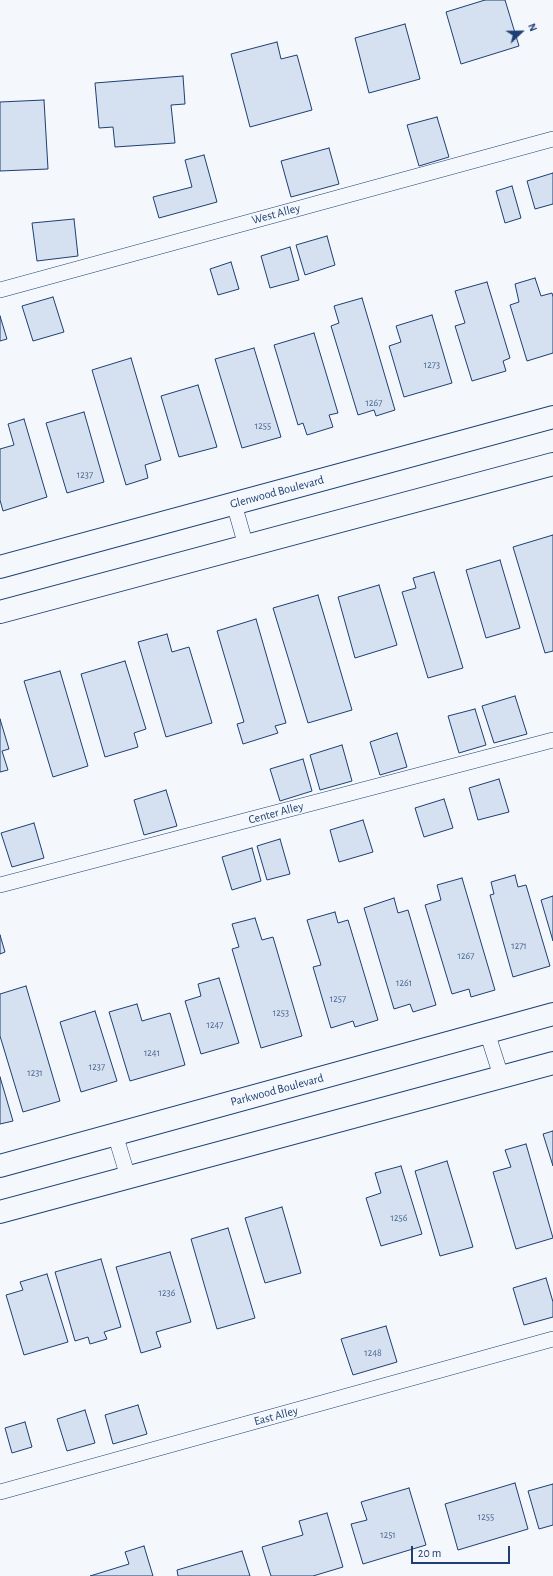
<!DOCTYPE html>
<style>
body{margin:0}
#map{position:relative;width:553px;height:1576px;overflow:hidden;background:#f4f7fb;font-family:"Alegreya Sans",sans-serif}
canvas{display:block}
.north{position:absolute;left:501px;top:12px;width:40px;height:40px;-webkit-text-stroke:3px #f4f7fb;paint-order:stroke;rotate:68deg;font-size:11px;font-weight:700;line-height:16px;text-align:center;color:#1d3f73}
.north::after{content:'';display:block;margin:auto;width:14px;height:18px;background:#1d3f73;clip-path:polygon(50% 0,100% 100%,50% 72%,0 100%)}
.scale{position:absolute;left:411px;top:1546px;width:99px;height:18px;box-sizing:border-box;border:2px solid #1d3f73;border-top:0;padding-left:5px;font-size:12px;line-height:14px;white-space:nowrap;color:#1d3f73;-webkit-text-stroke:3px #f4f7fb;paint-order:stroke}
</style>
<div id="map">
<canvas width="553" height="1576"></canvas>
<div class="north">N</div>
<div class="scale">20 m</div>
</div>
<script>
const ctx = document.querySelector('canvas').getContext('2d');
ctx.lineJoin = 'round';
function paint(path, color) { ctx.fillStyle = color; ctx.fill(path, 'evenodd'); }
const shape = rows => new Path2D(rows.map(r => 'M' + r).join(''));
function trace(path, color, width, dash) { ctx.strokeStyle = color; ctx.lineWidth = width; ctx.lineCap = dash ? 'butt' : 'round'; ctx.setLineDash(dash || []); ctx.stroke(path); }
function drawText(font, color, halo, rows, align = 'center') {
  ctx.font = font + ' "Alegreya Sans",sans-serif'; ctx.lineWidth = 3; ctx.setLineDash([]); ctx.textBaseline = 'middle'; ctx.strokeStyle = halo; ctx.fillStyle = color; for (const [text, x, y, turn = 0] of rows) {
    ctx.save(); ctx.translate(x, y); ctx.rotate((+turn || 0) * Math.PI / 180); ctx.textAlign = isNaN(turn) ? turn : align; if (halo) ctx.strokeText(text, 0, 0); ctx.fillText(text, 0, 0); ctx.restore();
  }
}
const building = shape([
 [485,0,505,0,519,46,461,64,446,12,485,0],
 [405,24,420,79,369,93,355,38,405,24],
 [277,42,281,59,297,55,312,110,250,127,231,54,277,42],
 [183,76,185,104,171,105,175,143,115,147,113,127,99,128,95,83,183,76],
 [44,100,48,169,0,171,0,102,44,100],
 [437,117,449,157,419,166,407,125,437,117],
 [329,148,339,184,291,197,281,161,329,148],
 [204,155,217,202,159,218,153,197,192,187,185,160,204,155],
 [553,173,553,204,535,209,527,181,553,173],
 [512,186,521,218,505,223,496,191,512,186],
 [74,219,78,256,37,261,32,223,74,219],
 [327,236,335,265,305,275,296,245,327,236],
 [290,247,299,280,270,288,261,256,290,247],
 [231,262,239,289,218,295,210,269,231,262],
 [535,278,541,296,552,293,553,297,553,353,527,361,510,305,519,302,515,284,535,278],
 [487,282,510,358,503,361,506,371,472,381,455,326,465,323,455,291,487,282],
 [53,297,64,332,33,341,22,306,53,297],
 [362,298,395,410,376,416,374,410,358,415,331,326,339,323,334,306,362,298],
 [432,315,452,383,404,397,389,346,401,342,396,326,432,315],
 [0,316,7,339,0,341,0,316],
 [314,333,338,413,329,415,333,427,307,435,303,423,298,425,274,345,314,333],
 [254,348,281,437,242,448,215,359,254,348],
 [131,358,161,460,145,465,148,478,126,485,92,370,131,358],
 [198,385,217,447,179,457,161,396,198,385],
 [84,412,104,482,67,493,46,423,84,412],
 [24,419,47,497,3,511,0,500,0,449,14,445,8,424,24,419],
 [553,535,553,651,545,653,513,547,553,535],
 [500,560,520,628,486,638,466,570,500,560],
 [434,572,463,668,428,678,402,592,416,588,413,578,434,572],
 [379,585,397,645,355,658,338,597,379,585],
 [318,595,352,710,308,723,273,608,318,595],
 [256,619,286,723,275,726,278,733,243,744,237,724,244,722,217,631,256,619],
 [167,634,172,652,189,647,212,723,166,737,138,642,167,634],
 [125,661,146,729,134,733,138,747,105,757,81,674,125,661],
 [60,671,88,766,53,777,24,681,60,671],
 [515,696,527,734,494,743,482,706,515,696],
 [475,709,486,745,459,753,448,716,475,709],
 [0,719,9,749,2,751,8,770,0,772,0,719],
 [397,733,407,767,380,775,370,742,397,733],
 [342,745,352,781,320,790,310,755,342,745],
 [303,759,312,791,280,801,270,769,303,759],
 [499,779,509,812,478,820,469,788,499,779],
 [166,790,177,826,144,835,134,800,166,790],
 [444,799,453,828,424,837,415,808,444,799],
 [363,820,373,852,339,862,330,830,363,820],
 [34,823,44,858,12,867,1,833,34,823],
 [280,839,290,874,267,880,257,846,280,839],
 [252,848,261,881,232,890,222,857,252,848],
 [515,875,518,887,526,885,550,966,513,977,490,895,494,894,491,882,515,875],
 [462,878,495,990,471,997,469,989,452,994,425,905,441,900,437,885,462,878],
 [553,896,553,941,541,900,553,896],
 [394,898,398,913,408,910,436,1005,413,1012,410,1004,394,1009,364,908,394,898],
 [335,912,338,923,348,920,378,1020,355,1027,353,1021,331,1028,313,967,321,965,307,920,335,912],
 [255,918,262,940,273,937,302,1036,261,1048,232,949,239,947,232,924,255,918],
 [0,935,5,952,0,954,0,935],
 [219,978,239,1043,201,1054,185,1001,201,996,198,984,219,978],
 [26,986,60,1101,23,1112,0,1036,0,994,26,986],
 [137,1004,142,1021,170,1013,185,1065,130,1081,109,1012,137,1004],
 [95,1011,117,1081,81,1092,60,1022,95,1011],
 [0,1077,13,1121,0,1124,0,1077],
 [553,1131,553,1166,543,1134,553,1131],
 [526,1144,553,1238,516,1249,493,1172,511,1167,505,1150,526,1144],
 [447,1161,473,1247,440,1256,415,1171,447,1161],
 [401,1166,422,1234,381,1246,366,1198,381,1193,375,1173,401,1166],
 [282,1207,301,1273,265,1283,245,1218,282,1207],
 [228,1228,255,1318,217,1329,191,1239,228,1228],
 [170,1252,191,1322,156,1332,161,1347,141,1353,116,1267,170,1252],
 [101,1259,121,1327,104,1332,107,1339,90,1344,88,1337,75,1341,55,1272,101,1259],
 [47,1274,68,1342,24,1355,6,1295,23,1290,20,1282,47,1274],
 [546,1278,553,1302,553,1317,524,1325,513,1288,546,1278],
 [386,1326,397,1362,353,1375,341,1339,386,1326],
 [138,1405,147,1434,113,1444,105,1415,138,1405],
 [85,1410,95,1443,67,1451,57,1419,85,1410],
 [25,1422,32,1447,12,1453,5,1428,25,1422],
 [515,1483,528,1529,458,1550,445,1504,515,1483],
 [553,1484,553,1525,539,1529,528,1491,553,1484],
 [409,1488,426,1545,363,1564,351,1524,367,1520,361,1502,409,1488],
 [327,1513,343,1567,313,1576,271,1576,262,1547,303,1535,299,1521,327,1513],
 [144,1546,153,1576,90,1576,129,1564,125,1552,144,1546],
 [242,1551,250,1576,178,1576,177,1570,242,1551]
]);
const lane = shape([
 [0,290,553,139],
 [234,504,246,546],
 [0,885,553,740],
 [487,1032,501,1076],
 [115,1134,128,1177],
 [0,1492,553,1339]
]);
const street = shape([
 [0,567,553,417],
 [0,612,553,464],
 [0,1166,553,1014],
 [0,1212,553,1063]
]);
const numberNames = [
 ["1273",432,365],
 ["1267",374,403],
 ["1255",263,426],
 ["1237",85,475],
 ["1271",519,946],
 ["1267",466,956],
 ["1261",404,983],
 ["1257",338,999],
 ["1253",281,1013],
 ["1247",215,1025],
 ["1241",152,1053],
 ["1237",97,1067],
 ["1231",35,1073],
 ["1256",399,1218],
 ["1236",167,1293],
 ["1248",373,1353],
 ["1255",486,1517],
 ["1251",388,1535]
];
const streetNames = [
 ["West Alley",276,214,-15],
 ["Glenwood Boulevard",277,492,-15],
 ["Center Alley",276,813,-15],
 ["Parkwood Boulevard",277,1090,-15],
 ["East Alley",276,1416,-15]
];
paint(building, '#d5e0f0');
trace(building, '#1d3f73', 1);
trace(lane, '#1d3f73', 16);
trace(street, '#1d3f73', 24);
trace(lane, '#f4f7fb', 15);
trace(street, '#f4f7fb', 22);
drawText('10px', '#4b6792', null, numberNames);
drawText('12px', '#1d3f73', '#f4f7fb', streetNames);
</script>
